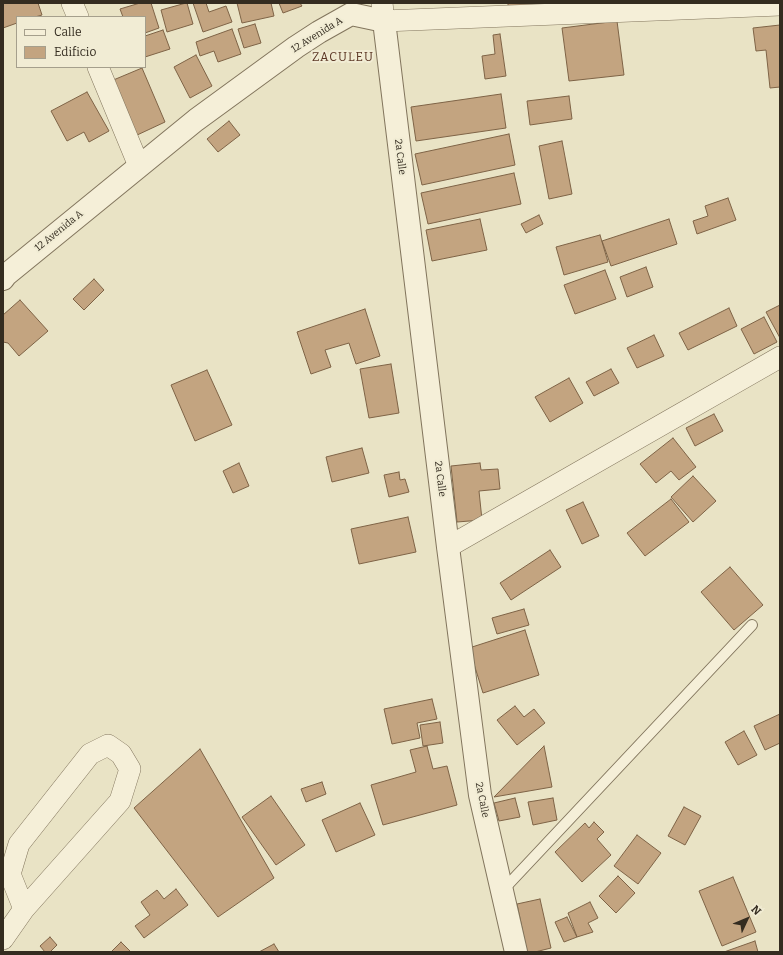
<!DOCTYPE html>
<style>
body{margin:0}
#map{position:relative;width:783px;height:955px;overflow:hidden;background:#e9e3c5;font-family:Bitter,serif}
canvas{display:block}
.frame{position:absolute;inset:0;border:4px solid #342c20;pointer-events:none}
.legend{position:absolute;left:16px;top:16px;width:130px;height:52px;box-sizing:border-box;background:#f1ecd4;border:1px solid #a59f8c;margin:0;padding:5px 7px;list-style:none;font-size:12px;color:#342c20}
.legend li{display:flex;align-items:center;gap:8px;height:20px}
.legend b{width:20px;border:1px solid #a59f8c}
.north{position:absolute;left:727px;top:899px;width:40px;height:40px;-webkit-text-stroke:3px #f1ecd4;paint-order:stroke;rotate:46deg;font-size:11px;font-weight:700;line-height:16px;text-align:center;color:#342c20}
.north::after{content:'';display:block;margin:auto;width:14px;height:18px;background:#342c20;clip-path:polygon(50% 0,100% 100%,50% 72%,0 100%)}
</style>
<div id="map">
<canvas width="783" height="955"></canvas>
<div class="frame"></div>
<ul class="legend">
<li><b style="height:5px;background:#f5efd8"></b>Calle</li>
<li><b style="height:11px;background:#c3a480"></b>Edificio</li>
</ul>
<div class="north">N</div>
</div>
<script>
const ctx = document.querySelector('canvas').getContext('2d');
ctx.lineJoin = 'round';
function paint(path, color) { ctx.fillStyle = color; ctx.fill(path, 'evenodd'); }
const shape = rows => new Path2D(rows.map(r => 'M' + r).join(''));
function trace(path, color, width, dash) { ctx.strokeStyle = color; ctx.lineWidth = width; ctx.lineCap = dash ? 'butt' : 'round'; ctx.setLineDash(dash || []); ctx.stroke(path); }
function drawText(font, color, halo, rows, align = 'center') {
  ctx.font = font + ' Bitter,serif'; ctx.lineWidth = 4; ctx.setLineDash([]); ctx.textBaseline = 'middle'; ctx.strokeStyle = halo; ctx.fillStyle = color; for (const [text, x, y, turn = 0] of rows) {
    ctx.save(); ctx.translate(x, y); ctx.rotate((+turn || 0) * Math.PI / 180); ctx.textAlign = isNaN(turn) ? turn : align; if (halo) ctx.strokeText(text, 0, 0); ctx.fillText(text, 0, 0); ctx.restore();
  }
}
const building = shape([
 [3,3,38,3,42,15,35,17,17,17,17,23,3,28,3,3],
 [140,3,151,3,159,28,145,33,145,17,123,17,120,9,140,3],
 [186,3,187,3,193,24,167,32,161,10,186,3],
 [193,3,206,3,209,12,226,6,232,22,203,32,193,3],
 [237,3,271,3,274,16,242,23,237,3],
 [279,3,300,3,302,6,283,13,279,3],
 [508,3,545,3,545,6,508,7,508,3],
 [617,21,624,75,569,81,562,28,617,21],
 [255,24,261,43,244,48,238,29,255,24],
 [780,25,780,87,770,88,766,50,756,51,753,28,780,25],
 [232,29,241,54,218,62,214,51,200,56,196,42,232,29],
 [163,30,170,49,145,57,145,36,163,30],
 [500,34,506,76,485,79,482,56,495,54,493,35,500,34],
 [196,55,212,86,190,98,174,67,196,55],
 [142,68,165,122,135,136,111,81,142,68],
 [87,92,109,131,89,142,84,132,67,141,51,111,87,92],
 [501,94,506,128,416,141,411,107,501,94],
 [569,96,572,119,530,125,527,101,569,96],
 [229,121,240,135,218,152,207,139,229,121],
 [509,134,515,165,422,185,415,154,509,134],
 [562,141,572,194,549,199,539,146,562,141],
 [514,173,521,204,428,224,421,193,514,173],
 [728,198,736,220,697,234,693,221,708,216,705,206,728,198],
 [539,215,543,224,526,233,521,224,539,215],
 [480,219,487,250,432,261,426,230,480,219],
 [669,219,677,244,611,266,602,241,669,219],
 [600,235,608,262,564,275,556,247,600,235],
 [646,267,653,287,627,297,620,277,646,267],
 [605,270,616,299,575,314,564,285,605,270],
 [94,279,104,290,84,310,73,299,94,279],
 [20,300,48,331,19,356,8,343,3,342,3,315,20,300],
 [780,305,780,338,766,312,780,305],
 [729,308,737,326,688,350,679,333,729,308],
 [365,309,380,356,356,364,349,343,325,350,331,367,311,374,297,332,365,309],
 [764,317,777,342,754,354,741,329,764,317],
 [654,335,664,356,637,368,627,348,654,335],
 [391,364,399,413,369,418,360,369,391,364],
 [611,369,619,383,594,396,586,382,611,369],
 [207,370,232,425,195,441,171,385,207,370],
 [569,378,583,403,550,422,535,397,569,378],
 [714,414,723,431,695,446,686,428,714,414],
 [673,438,696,467,679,480,671,471,656,483,640,464,673,438],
 [362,448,369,473,332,482,326,457,362,448],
 [239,463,249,486,233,493,223,471,239,463],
 [480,463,481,470,498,469,500,489,479,491,482,520,457,522,451,466,480,463],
 [399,472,400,480,405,479,409,492,389,497,384,475,399,472],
 [693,476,716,501,693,522,671,497,693,476],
 [671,499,689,522,645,556,627,533,671,499],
 [583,502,599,536,582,544,566,510,583,502],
 [408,517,416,552,359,564,351,529,408,517],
 [550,550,561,567,511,600,500,583,550,550],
 [730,567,763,605,734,630,701,592,730,567],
 [524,609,529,625,497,634,492,618,524,609],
 [525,630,539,675,483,693,469,648,525,630],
 [432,699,437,719,417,723,420,738,392,744,384,709,432,699],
 [515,706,524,717,534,709,545,723,517,745,497,720,515,706],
 [780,714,780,743,765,750,754,726,780,714],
 [440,722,443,743,423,746,420,725,440,722],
 [744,731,757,755,738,765,725,742,744,731],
 [427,746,433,769,447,766,457,805,383,825,371,785,416,772,410,750,427,746],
 [544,746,552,787,494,797,544,746],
 [200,749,274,878,218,917,134,808,200,749],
 [322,782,326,794,306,802,301,789,322,782],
 [271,796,305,845,276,865,242,817,271,796],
 [515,798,520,817,499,821,494,803,515,798],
 [553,798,557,820,533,825,528,802,553,798],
 [360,803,375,835,336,852,322,820,360,803],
 [684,807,701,816,685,845,668,836,684,807],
 [594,822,604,832,597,839,611,855,582,882,555,852,585,823,589,828,594,822],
 [637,835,661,853,638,884,614,866,637,835],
 [618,876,635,893,616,913,599,896,618,876],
 [733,877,756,932,722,946,699,891,733,877],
 [176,889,188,905,144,938,135,926,150,915,141,902,157,890,164,899,176,889],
 [540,899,551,948,535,952,527,952,517,904,540,899],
 [590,902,598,918,588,923,593,932,577,937,568,913,590,902],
 [567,917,577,937,564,942,555,922,567,917],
 [50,937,57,945,50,952,45,952,40,946,50,937],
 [755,941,758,952,724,952,755,941],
 [121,942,131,952,111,952,121,942],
 [274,944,279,952,259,952,274,944]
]);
const service = shape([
 [503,890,752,625]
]);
const minor = shape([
 [72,3,78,17],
 [382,3,384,21,780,5],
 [98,67,139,166],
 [448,547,780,357],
 [3,939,24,909,120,801,130,769,121,754,108,745,90,754,19,844,10,874,24,909]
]);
const tertiary = shape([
 [3,279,6,275,196,120,296,47,319,32,351,14,384,21,448,547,480,795,516,952]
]);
const streetNames = [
 ["12 Avenida A",317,35,-32],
 ["2a Calle",400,157,83],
 ["12 Avenida A",59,231,-39],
 ["2a Calle",440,479,83],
 ["2a Calle",482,800,79]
];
const quarterNames = [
 ["ZACULEU",343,58]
];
paint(building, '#c3a480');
trace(building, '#7e6346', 1);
trace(service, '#82755d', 12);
trace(minor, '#82755d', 22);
trace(tertiary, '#82755d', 24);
trace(service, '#f5efd8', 10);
trace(minor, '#f5efd8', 21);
trace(tertiary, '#f5efd8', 22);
drawText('10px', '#342c20', '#f1ecd4', streetNames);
ctx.letterSpacing = '1px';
drawText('12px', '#5b3624', '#f1ecd4', quarterNames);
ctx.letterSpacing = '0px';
</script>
